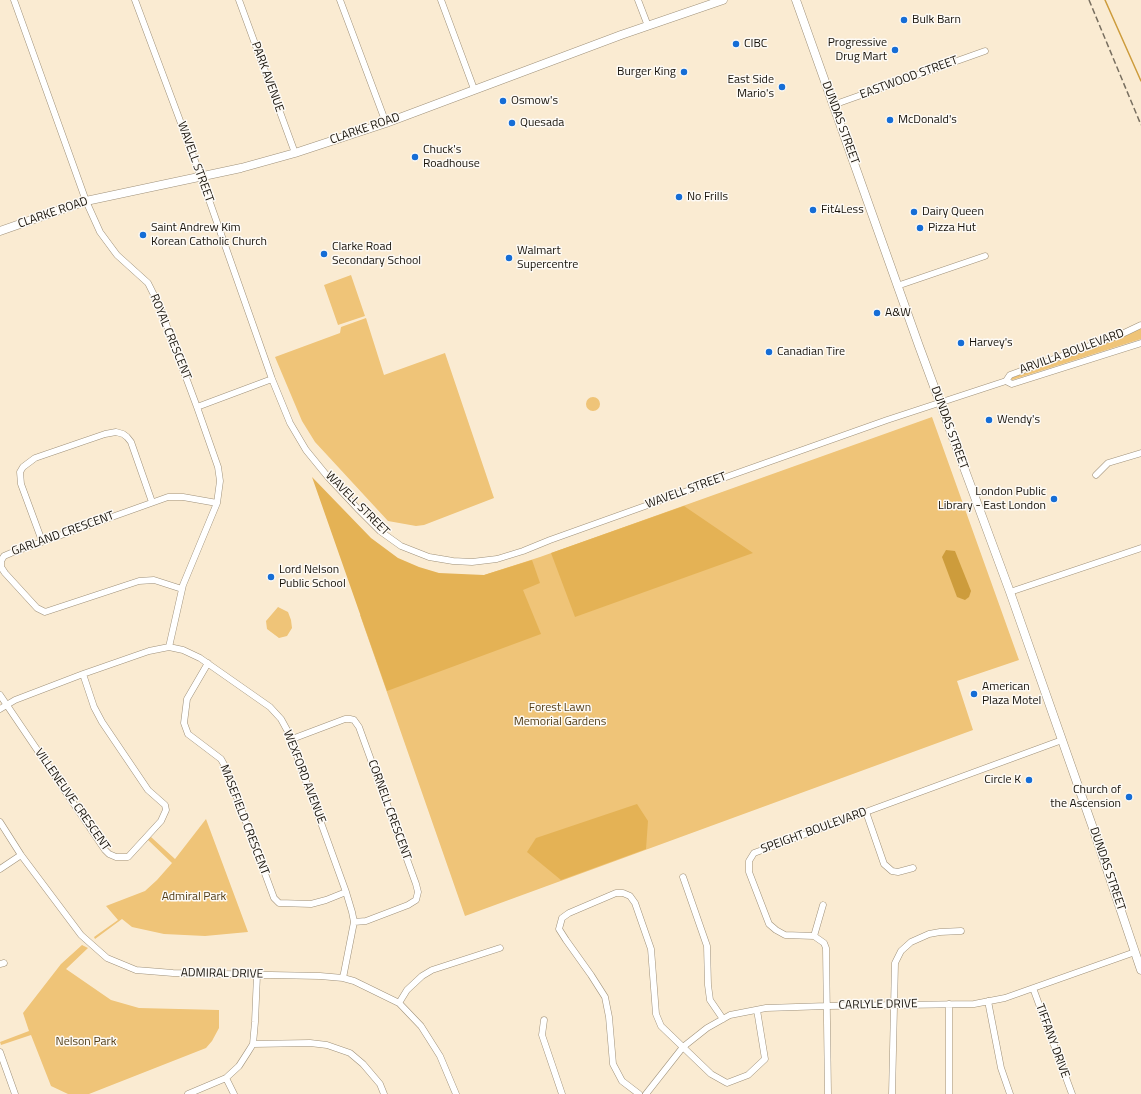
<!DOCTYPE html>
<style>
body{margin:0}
canvas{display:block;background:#faebd2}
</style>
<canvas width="1141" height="1094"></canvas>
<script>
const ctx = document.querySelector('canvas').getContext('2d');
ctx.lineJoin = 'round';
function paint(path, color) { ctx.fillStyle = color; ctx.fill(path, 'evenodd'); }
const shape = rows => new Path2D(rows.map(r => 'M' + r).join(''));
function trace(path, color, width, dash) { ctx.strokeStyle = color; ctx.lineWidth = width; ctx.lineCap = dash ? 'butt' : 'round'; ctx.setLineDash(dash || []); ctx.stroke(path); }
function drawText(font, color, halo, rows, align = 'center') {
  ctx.font = font + ' "Titillium Web",sans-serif'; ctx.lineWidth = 3; ctx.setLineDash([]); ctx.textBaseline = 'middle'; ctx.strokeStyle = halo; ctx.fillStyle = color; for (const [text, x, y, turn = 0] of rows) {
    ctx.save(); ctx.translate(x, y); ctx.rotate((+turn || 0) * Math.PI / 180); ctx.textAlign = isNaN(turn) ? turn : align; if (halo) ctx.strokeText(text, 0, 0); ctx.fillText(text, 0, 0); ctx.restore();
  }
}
const green = shape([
 [351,275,365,316,338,325,324,285],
 [366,318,384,375,445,353,494,498,424,525,416,526,388,521,315,442,302,421,275,357,340,333,341,327],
 [1141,328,1141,339,1012,380,1011,378,1113,340],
 '586 404a7 7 0 1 1 14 0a7 7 0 1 1-14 0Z',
 [932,417,1019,660,957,681,973,730,465,916,360,615,540,557],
 [278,607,288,612,291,620,292,628,287,636,279,638,267,629,266,621],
 [206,819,248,932,205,936,164,934,132,927,122,919,95,939,94,937,118,920,106,906,145,891,157,880,172,863,148,840,151,837,175,859],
 [82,945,88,948,66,969,111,1000,139,1008,219,1010,219,1028,212,1041,206,1048,89,1094,68,1094,51,1086,31,1035,1,1045,0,1042,29,1031,23,1013,61,964]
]);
const forest = shape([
 [312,477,371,538,398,558,419,567,439,573,484,575,532,560,540,583,523,590,541,634,387,691],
 [684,506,753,553,575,617,551,553],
 [637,804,648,821,646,849,561,880,527,852,536,838]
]);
const water = shape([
 [946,550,955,551,971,591,969,597,965,600,957,597,942,557]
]);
const stream = shape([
 [1105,0,1141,81]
]);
const minor = shape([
 [14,0,86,201,100,232,117,255,148,283,159,305,197,407,218,467,220,481,217,503,183,585,169,647],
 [135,0,201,177,272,379,290,423,306,450,328,477,359,510,380,531,401,546,429,557,453,561,472,562,497,559,523,551,550,540,729,476,887,420,1006,381,1010,375,1122,334,1141,325],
 [239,0,295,153],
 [340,0,386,123],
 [441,0,474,89],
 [638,0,648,26],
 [833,105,985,51],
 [897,286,985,256],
 [1006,381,1012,384,1141,343],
 [197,407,272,379],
 [1096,475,1108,463,1141,453],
 [42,541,21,484,20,472,23,467,35,458,105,434,116,432,123,434,127,437,131,442,152,502],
 [182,589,154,580,139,581,45,612,37,608,5,573,1,567,1,561,4,556,11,553,168,497,183,497,217,503],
 [1010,592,1141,548],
 [208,663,187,699,184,723,188,734,221,759,226,768,274,898,279,903,311,904,326,900,346,892],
 [0,695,105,850,109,854,116,857,128,857,161,821,166,810,165,805,148,790,102,722,94,707,83,674],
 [0,709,15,700,83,674,149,651,169,647,183,650,200,658,270,707,281,719,292,739,294,748,346,892,352,912,354,922,343,978],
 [292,739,345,719,350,719,354,720,359,727,416,884,418,892,416,900,408,905,366,921,354,922],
 [866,812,884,864,892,871,898,872,913,868],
 [0,822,21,855,81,935,107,958,136,970,173,973,320,976,343,978,354,981,399,1003,421,1026,440,1056,456,1094],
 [0,869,21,855],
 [683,877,707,946,708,985,710,1000,723,1019],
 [814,936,823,905],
 [0,964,4,963],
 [1033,988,1072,1094],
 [988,1001,1001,1068,1010,1094],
 [399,1003,407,990,422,976,432,970,500,948],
 [949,1004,949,1094],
 [544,1020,542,1035,562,1094],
 [253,1044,310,1043,327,1045,350,1053,363,1064,380,1084,384,1094],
 [0,1052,15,1094],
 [226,1078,234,1094],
 [188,1094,226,1078,239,1066,248,1052,253,1044,255,1022,257,975],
 [639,1094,622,1081,613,1064,609,1017,605,997,591,975,566,940,559,929,562,918,569,913,616,893,623,893,630,896,635,903,651,949,656,1014,661,1026,711,1074,727,1083,748,1075,765,1059,757,1010],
 [646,1094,683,1047,707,1028,730,1015,766,1008,827,1006,974,1004,1005,998,1135,952],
 [828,1094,826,948,824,943,814,936,785,935,776,930,769,924,749,872,749,861,754,853,1062,740],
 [892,1094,895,963,901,951,911,942,929,934,940,932,961,931]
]);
const major = shape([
 [796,0,919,346,1010,592,1094,831,1141,970],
 [0,231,86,201,241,168,295,153,386,123,621,35,723,0]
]);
const rail = shape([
 [1089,0,1141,125]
]);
const markers = [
 [904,20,4,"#156dd6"],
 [736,44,4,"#156dd6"],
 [895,50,4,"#156dd6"],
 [684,72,4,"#156dd6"],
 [782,87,4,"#156dd6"],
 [503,101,4,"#156dd6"],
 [890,120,4,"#156dd6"],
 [512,123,4,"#156dd6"],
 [415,157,4,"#156dd6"],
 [679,197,4,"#156dd6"],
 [813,210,4,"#156dd6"],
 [914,212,4,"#156dd6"],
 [920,228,4,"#156dd6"],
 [143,235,4,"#156dd6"],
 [324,254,4,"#156dd6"],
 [509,258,4,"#156dd6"],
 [877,313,4,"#156dd6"],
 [961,343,4,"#156dd6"],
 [769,352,4,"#156dd6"],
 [989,420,4,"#156dd6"],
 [1054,499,4,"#156dd6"],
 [271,577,4,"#156dd6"],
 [974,694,4,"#156dd6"],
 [1029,780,4,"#156dd6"],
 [1129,797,4,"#156dd6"]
];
const poiNames = [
 ["Bulk Barn",912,20],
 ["Progressive",887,43,"right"],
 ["Drug Mart",887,57,"right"],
 ["CIBC",744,44],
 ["Burger King",676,72,"right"],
 ["East Side",774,80,"right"],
 ["Mario's",774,94,"right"],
 ["Osmow's",511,101],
 ["McDonald's",898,120],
 ["Quesada",520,123],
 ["Chuck's",423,150],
 ["Roadhouse",423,164],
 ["No Frills",687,197],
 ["Fit4Less",821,210],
 ["Dairy Queen",922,212],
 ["Saint Andrew Kim",151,228],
 ["Korean Catholic Church",151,242],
 ["Pizza Hut",928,228],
 ["Clarke Road",332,247],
 ["Secondary School",332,261],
 ["Walmart",517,251],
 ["Supercentre",517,265],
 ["A&W",885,313],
 ["Harvey's",969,343],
 ["Canadian Tire",777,352],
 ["Wendy's",997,420],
 ["London Public",1046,492,"right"],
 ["Library - East London",1046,506,"right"],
 ["Lord Nelson",279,570],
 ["Public School",279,584],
 ["American",982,687],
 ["Plaza Motel",982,701],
 ["Circle K",1021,780,"right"],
 ["Church of",1121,790,"right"],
 ["the Ascension",1121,804,"right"]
];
const streetNames = [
 ["PARK AVENUE",267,77,70],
 ["EASTWOOD STREET",909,78,-20],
 ["DUNDAS STREET",840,123,70],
 ["CLARKE ROAD",365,129,-19],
 ["WAVELL STREET",195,162,70],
 ["CLARKE ROAD",53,213,-19],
 ["ROYAL CRESCENT",170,337,68],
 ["ARVILLA BOULEVARD",1072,352,-20],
 ["DUNDAS STREET",949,428,70],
 ["WAVELL STREET",686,491,-20],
 ["WAVELL STREET",357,504,45],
 ["GARLAND CRESCENT",63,534,-20],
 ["WEXFORD AVENUE",304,777,69],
 ["VILLENEUVE CRESCENT",72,800,55],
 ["CORNELL CRESCENT",389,810,70],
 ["MASEFIELD CRESCENT",244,820,69],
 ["SPEIGHT BOULEVARD",814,831,-20],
 ["DUNDAS STREET",1107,869,71],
 ["ADMIRAL DRIVE",222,974,1],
 ["CARLYLE DRIVE",878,1005,-1],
 ["TIFFANY DRIVE",1052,1041,70]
];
const parkNames = [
 ["Forest Lawn",560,708],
 ["Memorial Gardens",560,722],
 ["Admiral Park",194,897],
 ["Nelson Park",86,1042]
];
paint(green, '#efc478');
paint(forest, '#e4b255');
paint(water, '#cd9c3c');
trace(stream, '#cd9c3c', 1.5);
trace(minor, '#9f917a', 7);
trace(major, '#9f917a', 9);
trace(minor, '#fff', 6);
trace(major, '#fff', 8);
trace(rail, '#786f60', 1.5, [6, 3]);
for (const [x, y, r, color] of markers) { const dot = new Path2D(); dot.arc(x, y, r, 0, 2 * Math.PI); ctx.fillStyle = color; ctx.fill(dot); trace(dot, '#fdfaf5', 1.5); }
drawText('12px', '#18130b', '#fdfaf5', poiNames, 'left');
drawText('12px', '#18130b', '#fdfaf5', streetNames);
drawText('12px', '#513c15', '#fdfaf5', parkNames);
</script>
